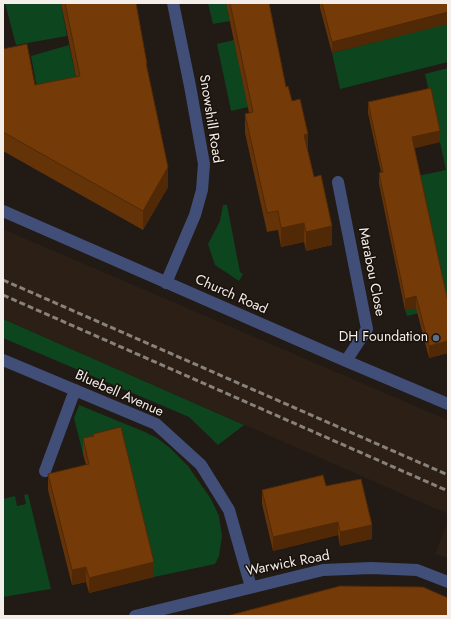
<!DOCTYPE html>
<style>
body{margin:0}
#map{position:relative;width:451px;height:619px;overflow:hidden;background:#221a15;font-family:Jost,sans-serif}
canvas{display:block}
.frame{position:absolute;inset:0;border:4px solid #f3eeea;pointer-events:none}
</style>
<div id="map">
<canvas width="451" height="619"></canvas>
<div class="frame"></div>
</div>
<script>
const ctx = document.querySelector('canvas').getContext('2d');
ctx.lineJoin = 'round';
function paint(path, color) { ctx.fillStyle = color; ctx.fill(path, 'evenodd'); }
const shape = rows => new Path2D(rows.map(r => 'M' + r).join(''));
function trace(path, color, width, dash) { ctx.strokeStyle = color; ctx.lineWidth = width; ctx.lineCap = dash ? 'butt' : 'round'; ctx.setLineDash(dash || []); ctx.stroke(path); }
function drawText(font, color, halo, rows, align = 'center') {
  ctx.font = font + ' Jost,sans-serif'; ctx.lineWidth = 3; ctx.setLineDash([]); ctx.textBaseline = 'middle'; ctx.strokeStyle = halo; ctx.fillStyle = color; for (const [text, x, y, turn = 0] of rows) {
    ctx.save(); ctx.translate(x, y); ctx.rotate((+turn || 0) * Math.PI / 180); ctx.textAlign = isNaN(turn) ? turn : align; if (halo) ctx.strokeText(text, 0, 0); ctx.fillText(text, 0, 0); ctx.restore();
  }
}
const built = shape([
 [3,229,448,420,448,514,3,319],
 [448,522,448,558,435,554]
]);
const green = shape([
 [5,3,61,3,67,36,16,45],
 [208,3,226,3,230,21,213,24],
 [448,23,448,62,340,89,332,53],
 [234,40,248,107,231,111,217,44],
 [69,45,80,96,38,93,31,56],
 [448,68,448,306,407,316,405,310,445,301,418,176,446,170,425,74],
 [223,205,227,205,240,272,243,274,239,281,215,265,208,244,220,221],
 [3,319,244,425,218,445,189,417,3,338],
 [79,405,145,432,157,438,170,448,188,466,211,499,219,516,222,536,219,556,215,564,154,577,121,442,83,454,74,418],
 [28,494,51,589,3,597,3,499,15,496,17,506,26,504,24,495]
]);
const minor = shape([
 [338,182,367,329,346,361],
 [3,211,346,361,448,404],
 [166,283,195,215,202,190,204,164,190,86,173,3],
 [3,360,156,424,201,465,229,510,251,587],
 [45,471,75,390],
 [135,616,323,570,371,568,417,570,448,582]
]);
const rail = shape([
 [3,280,448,475],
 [3,295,448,491]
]);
const wall = shape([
 [61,3,136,3,147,64,147,69,168,187,143,230,3,151,3,49,35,85,76,77],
 [226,3,269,3,286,87,308,151,314,177,332,245,306,251,304,242,281,247,278,230,267,232,245,133,245,114,249,113],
 [320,3,448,3,332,53,320,8],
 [368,102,440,142,414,148,448,302,448,353,429,358,416,308,405,310,379,184,379,173,381,172,368,113],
 [93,434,154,577,89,593,86,582,72,585,48,490,48,474,86,465,83,454,83,438,93,436],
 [326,486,372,539,340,546,338,535,273,551,262,504,262,490]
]);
const shadedWall = shape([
 [448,12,448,24,332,53,332,42],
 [440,131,440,142,412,149,412,137],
 [308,134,308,152,304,135],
 [168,167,168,187,143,230,143,211],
 [304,223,304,242,281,247,281,228],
 [332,226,332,245,306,251,306,232],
 [416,296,416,308,405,310,405,299],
 [448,341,448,353,429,358,429,346],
 [338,522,338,535,273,551,273,537],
 [372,525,372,539,340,546,340,532],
 [154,562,154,577,89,593,89,578],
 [86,567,86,582,72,585,72,570]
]);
const building = shape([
 [65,3,136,3,147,64,146,63,168,167,143,211,3,132,3,49,27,44,35,85,80,76,65,3],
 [230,3,269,3,286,87,288,86,292,101,300,99,308,134,304,135,314,177,321,175,332,226,306,232,304,223,281,228,278,211,267,213,245,114,253,112,230,3],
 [322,3,448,3,448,12,332,42,322,3],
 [431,88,440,131,412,137,448,302,448,341,429,346,416,296,405,299,379,173,383,172,368,102,431,88],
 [121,427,154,562,89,578,86,567,72,570,48,474,89,464,83,438,94,436,93,434,121,427],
 [323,475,326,486,361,479,372,525,340,532,338,522,273,537,262,490,323,475],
 [340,586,423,587,448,598,448,616,227,616,340,586]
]);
const markers = [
 [436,338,4,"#5c6f8a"]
];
const streetNames = [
 ["Snowshill Road",210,119,81],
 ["Marabou Close",371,272,79],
 ["Church Road",231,295,24],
 ["Bluebell Avenue",119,394,24],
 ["Warwick Road",288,564,-11]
];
const poiNames = [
 ["DH Foundation",428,338]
];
paint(built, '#2c1f16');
paint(green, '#0d451e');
trace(minor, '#414f78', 12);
trace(rail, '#88827d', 3, [6, 3]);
paint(wall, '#643308');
paint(shadedWall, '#512906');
paint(building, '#743b09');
trace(building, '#512906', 1);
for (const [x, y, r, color] of markers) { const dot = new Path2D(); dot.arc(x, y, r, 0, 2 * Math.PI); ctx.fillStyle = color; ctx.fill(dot); trace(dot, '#19110c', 1.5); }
drawText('14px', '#f3eeea', '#19110c', streetNames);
drawText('14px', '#f3eeea', '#19110c', poiNames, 'right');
</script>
